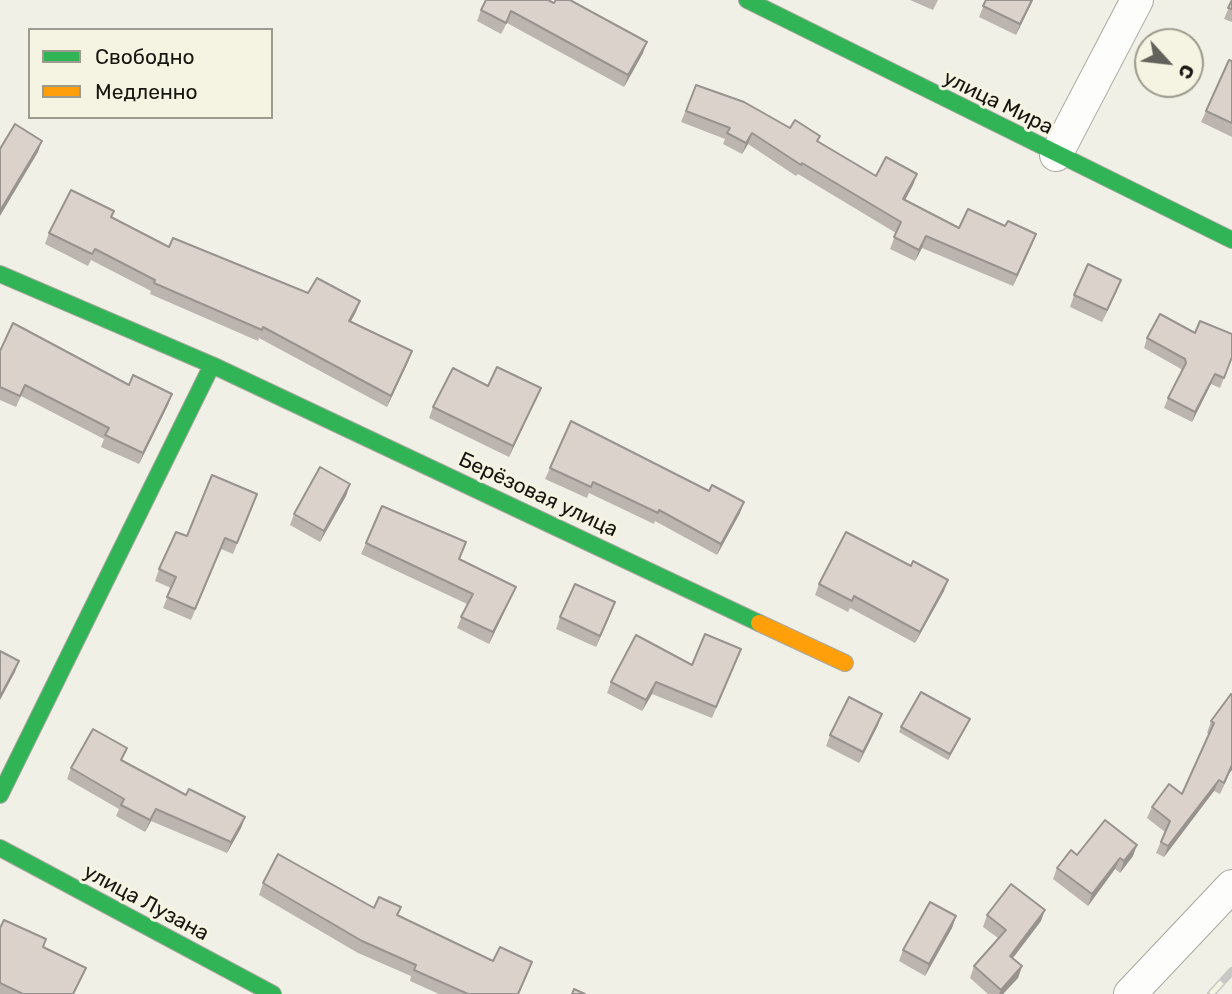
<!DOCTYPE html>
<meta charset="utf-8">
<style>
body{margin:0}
#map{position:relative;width:1232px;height:994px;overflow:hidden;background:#f1f0e6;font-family:Rubik,sans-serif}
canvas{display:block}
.legend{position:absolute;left:28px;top:28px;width:245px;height:91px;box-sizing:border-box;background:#f5f3e1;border:2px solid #9c9b8d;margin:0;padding:9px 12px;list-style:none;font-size:21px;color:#171610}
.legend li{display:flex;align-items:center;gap:14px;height:35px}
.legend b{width:35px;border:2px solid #9c9b8d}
.north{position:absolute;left:1134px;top:28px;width:70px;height:70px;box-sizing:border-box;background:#f5f3e1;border:2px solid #9c9b8d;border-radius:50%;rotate:117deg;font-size:19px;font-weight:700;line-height:28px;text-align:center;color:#171610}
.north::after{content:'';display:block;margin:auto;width:24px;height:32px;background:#63625b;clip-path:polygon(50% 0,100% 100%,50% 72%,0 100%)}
</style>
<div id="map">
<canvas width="1232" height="994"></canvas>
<ul class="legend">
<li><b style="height:9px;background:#30b455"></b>Свободно</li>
<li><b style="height:9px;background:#ff9f0a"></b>Медленно</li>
</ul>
<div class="north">С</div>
</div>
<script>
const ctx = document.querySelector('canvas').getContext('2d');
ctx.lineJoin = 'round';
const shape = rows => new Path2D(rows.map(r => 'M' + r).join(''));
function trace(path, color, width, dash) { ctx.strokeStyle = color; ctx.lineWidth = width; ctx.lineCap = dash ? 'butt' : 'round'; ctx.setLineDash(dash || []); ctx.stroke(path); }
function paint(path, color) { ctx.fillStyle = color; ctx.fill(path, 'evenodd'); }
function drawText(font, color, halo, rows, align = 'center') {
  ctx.font = font + ' Rubik,sans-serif'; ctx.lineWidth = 6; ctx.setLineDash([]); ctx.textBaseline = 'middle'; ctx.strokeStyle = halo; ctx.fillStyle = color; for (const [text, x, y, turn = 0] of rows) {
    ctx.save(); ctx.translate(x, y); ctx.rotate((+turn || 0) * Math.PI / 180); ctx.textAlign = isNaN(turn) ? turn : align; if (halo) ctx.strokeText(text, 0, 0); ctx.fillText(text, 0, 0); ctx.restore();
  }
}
const street = shape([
 [1056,155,1137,0],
 [1130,994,1232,886]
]);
const fast = shape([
 [747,0,1232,240],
 [0,274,212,365,759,623],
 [0,795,212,365],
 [0,848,273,994]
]);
const slow = shape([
 [759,623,845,663]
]);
const rail = shape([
 [1211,994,1232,971]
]);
const wall = shape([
 [910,0,938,0,933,10],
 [986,0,1033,0,1016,35,979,17],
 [1232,0,1232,22,1224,19],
 [554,3,643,53,624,87,507,23,501,34,477,21,481,10],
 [1232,61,1232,137,1201,122,1206,111],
 [696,85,818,142,876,176,917,174,913,185,905,200,959,228,1005,226,1036,234,1013,286,922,248,915,261,890,249,896,233,798,174,796,176,748,144,742,154,723,144,725,139,681,122],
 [112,218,169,247,308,293,360,301,351,321,412,351,408,362,387,407,259,338,258,341,150,294,151,291,91,260,88,266,45,244,49,233],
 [1121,280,1102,322,1070,307,1074,295],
 [1147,338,1232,358,1220,388,1211,384,1192,422,1164,408,1168,398,1182,371,1181,369,1144,348],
 [0,351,129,385,172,394,168,405,139,464,101,447,104,439,21,396,16,407,0,400],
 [488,386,536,399,509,457,429,418,433,407],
 [550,468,740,513,717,555,655,521,654,524,589,493,587,498,545,479],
 [350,484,346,496,320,542,290,525,294,514],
 [253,505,233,554,221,549,191,620,163,608,171,588,155,581,159,569,187,536],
 [366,543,460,560,511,598,489,644,457,628,467,604,361,554],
 [819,584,944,591,915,643,850,608,848,612,815,595],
 [611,613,596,647,556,629,560,617],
 [741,649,712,718,652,694,642,711,607,693,611,682,692,665],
 [1231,694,1229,774,1220,794,1214,791,1164,857,1156,853,1165,832,1147,818,1152,807,1182,794,1209,734,1207,733,1211,721],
 [970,719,948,760,899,732,901,727],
 [878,725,859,763,826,746,830,735],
 [122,761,186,795,245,817,241,828,227,853,151,821,145,832,116,816,119,809,67,779,71,768],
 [1077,855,1133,856,1120,873,1115,869,1088,906,1053,879,1057,868],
 [263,883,374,908,398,915,493,961,528,973,519,994,439,994,410,981,411,976,358,953,259,895],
 [987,915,1041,921,1013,958,1022,966,1018,978,1003,994,988,994,970,978,974,966,998,938,983,927],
 [956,916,952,928,925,976,899,961,903,950],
 [0,928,46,939,43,947,86,968,74,994,0,994]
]);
const shadedWall = shape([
 [1032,0,1033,0,1016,35,1020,24],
 [647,42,643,53,624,87,628,75],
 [752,133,748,144,742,154,746,143],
 [42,141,38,152,0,216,0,211],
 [917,174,913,185,899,211,903,199],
 [1036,234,1032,245,1013,286,1017,275],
 [926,236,922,248,915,261,919,250],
 [1121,280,1117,291,1102,322,1107,310],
 [360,301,356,312,345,332,349,321],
 [412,351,408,362,387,407,391,396],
 [1215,374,1211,384,1192,422,1195,412],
 [541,388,536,399,509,457,513,446],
 [172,394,168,405,139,464,143,453],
 [350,484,346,496,320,542,324,531],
 [744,502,740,513,717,555,721,544],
 [948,580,944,591,915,643,920,632],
 [516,587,511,598,489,644,493,632],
 [615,602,611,613,596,647,600,636],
 [19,661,15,672,0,700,0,697],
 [656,682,652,694,642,711,646,700],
 [882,714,878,725,859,763,863,752],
 [970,719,967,725,948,760,950,754],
 [1232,765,1232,770,1229,774,1220,794],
 [1219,780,1214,791,1164,857,1168,846],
 [156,809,151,821,145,832,150,820],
 [245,817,241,828,227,853,231,842],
 [1137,845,1133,856,1120,873,1124,861],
 [1120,858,1115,869,1088,906,1092,894],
 [1045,910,1041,921,1006,967,1010,956],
 [956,916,952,928,925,976,929,964],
 [1022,966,1018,978,1003,994,999,994,1001,990]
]);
const building = shape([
 [486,0,548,0,554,3,556,0,570,0,647,42,628,75,511,11,506,23,481,10,486,0],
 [986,0,1032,0,1020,24,983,6,986,0],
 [1232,0,1232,9,1228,8,1232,0],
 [1229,60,1232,61,1232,123,1206,111,1229,60],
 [696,85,744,102,790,128,795,120,820,136,817,141,876,176,886,157,917,174,903,199,959,228,968,209,1005,226,1008,221,1036,234,1017,275,926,236,919,250,894,237,901,222,802,163,801,165,752,133,746,143,727,133,730,128,686,111,696,85],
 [15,124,42,141,0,211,0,149,15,124],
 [71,190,114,211,111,217,169,247,173,238,308,293,317,278,360,301,349,321,412,351,391,396,263,327,262,330,154,283,155,280,95,249,92,254,49,233,71,190],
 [1088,264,1121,280,1107,310,1074,295,1088,264],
 [1160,314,1195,333,1200,321,1232,334,1232,357,1224,378,1215,374,1195,412,1168,398,1186,363,1185,359,1147,338,1160,314],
 [13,323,129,385,133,375,172,394,143,453,105,435,109,428,25,385,20,396,0,387,0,351,13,323],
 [497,367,541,388,513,446,433,407,453,368,488,386,497,367],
 [571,421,709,491,712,485,744,502,721,544,659,510,658,513,593,482,591,487,550,468,571,421],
 [320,467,350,484,324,531,294,514,320,467],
 [212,475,257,494,237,543,225,538,195,609,167,597,176,577,159,569,176,532,187,536,212,475],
 [382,506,466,542,459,559,516,587,493,632,461,617,473,594,366,543,382,506],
 [846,532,911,566,913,561,948,580,920,632,854,596,852,601,819,584,846,532],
 [575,584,615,602,600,636,560,617,575,584],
 [705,634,741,649,716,707,656,682,646,700,611,682,636,635,692,665,705,634],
 [0,651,19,661,0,697,0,651],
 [921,692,970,719,950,754,901,727,921,692],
 [1231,694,1232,695,1232,765,1224,783,1219,780,1168,846,1161,842,1170,821,1152,807,1169,784,1182,794,1214,723,1211,721,1231,694],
 [849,697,882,714,863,752,830,735,849,697],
 [93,729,127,748,121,760,186,795,189,789,245,817,231,842,156,809,150,820,121,805,124,799,71,768,93,729],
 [1105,820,1137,845,1124,861,1120,858,1092,894,1057,868,1071,850,1077,855,1105,820],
 [278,854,374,908,379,897,401,907,397,915,493,961,500,947,532,962,518,994,468,994,414,970,416,965,362,941,263,883,278,854],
 [1011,884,1045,910,1010,956,1022,966,1001,990,974,966,1006,930,987,915,1011,884],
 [930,902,956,916,929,964,903,950,930,902],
 [4,920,46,939,43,947,86,968,73,994,23,994,0,983,0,928,4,920],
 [574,989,585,994,572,994,574,989]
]);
const streetNames = [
 ["улица Мира",998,103,26],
 ["Берёзовая улица",538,495,25],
 ["улица Лузана",146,903,28]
];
trace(street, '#a8a7a0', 34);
trace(fast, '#a8a7a0', 18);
trace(slow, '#a8a7a0', 18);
trace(street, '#fdfdfb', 32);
trace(fast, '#30b455', 16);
trace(slow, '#ff9f0a', 16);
trace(rail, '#c8c8c6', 8);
trace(rail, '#f5f3e1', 5, [16]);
paint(wall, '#bcb5af');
paint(shadedWall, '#99938f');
paint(building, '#dbd2cc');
trace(building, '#99938f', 2);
drawText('21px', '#171610', '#f5f3e1', streetNames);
</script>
